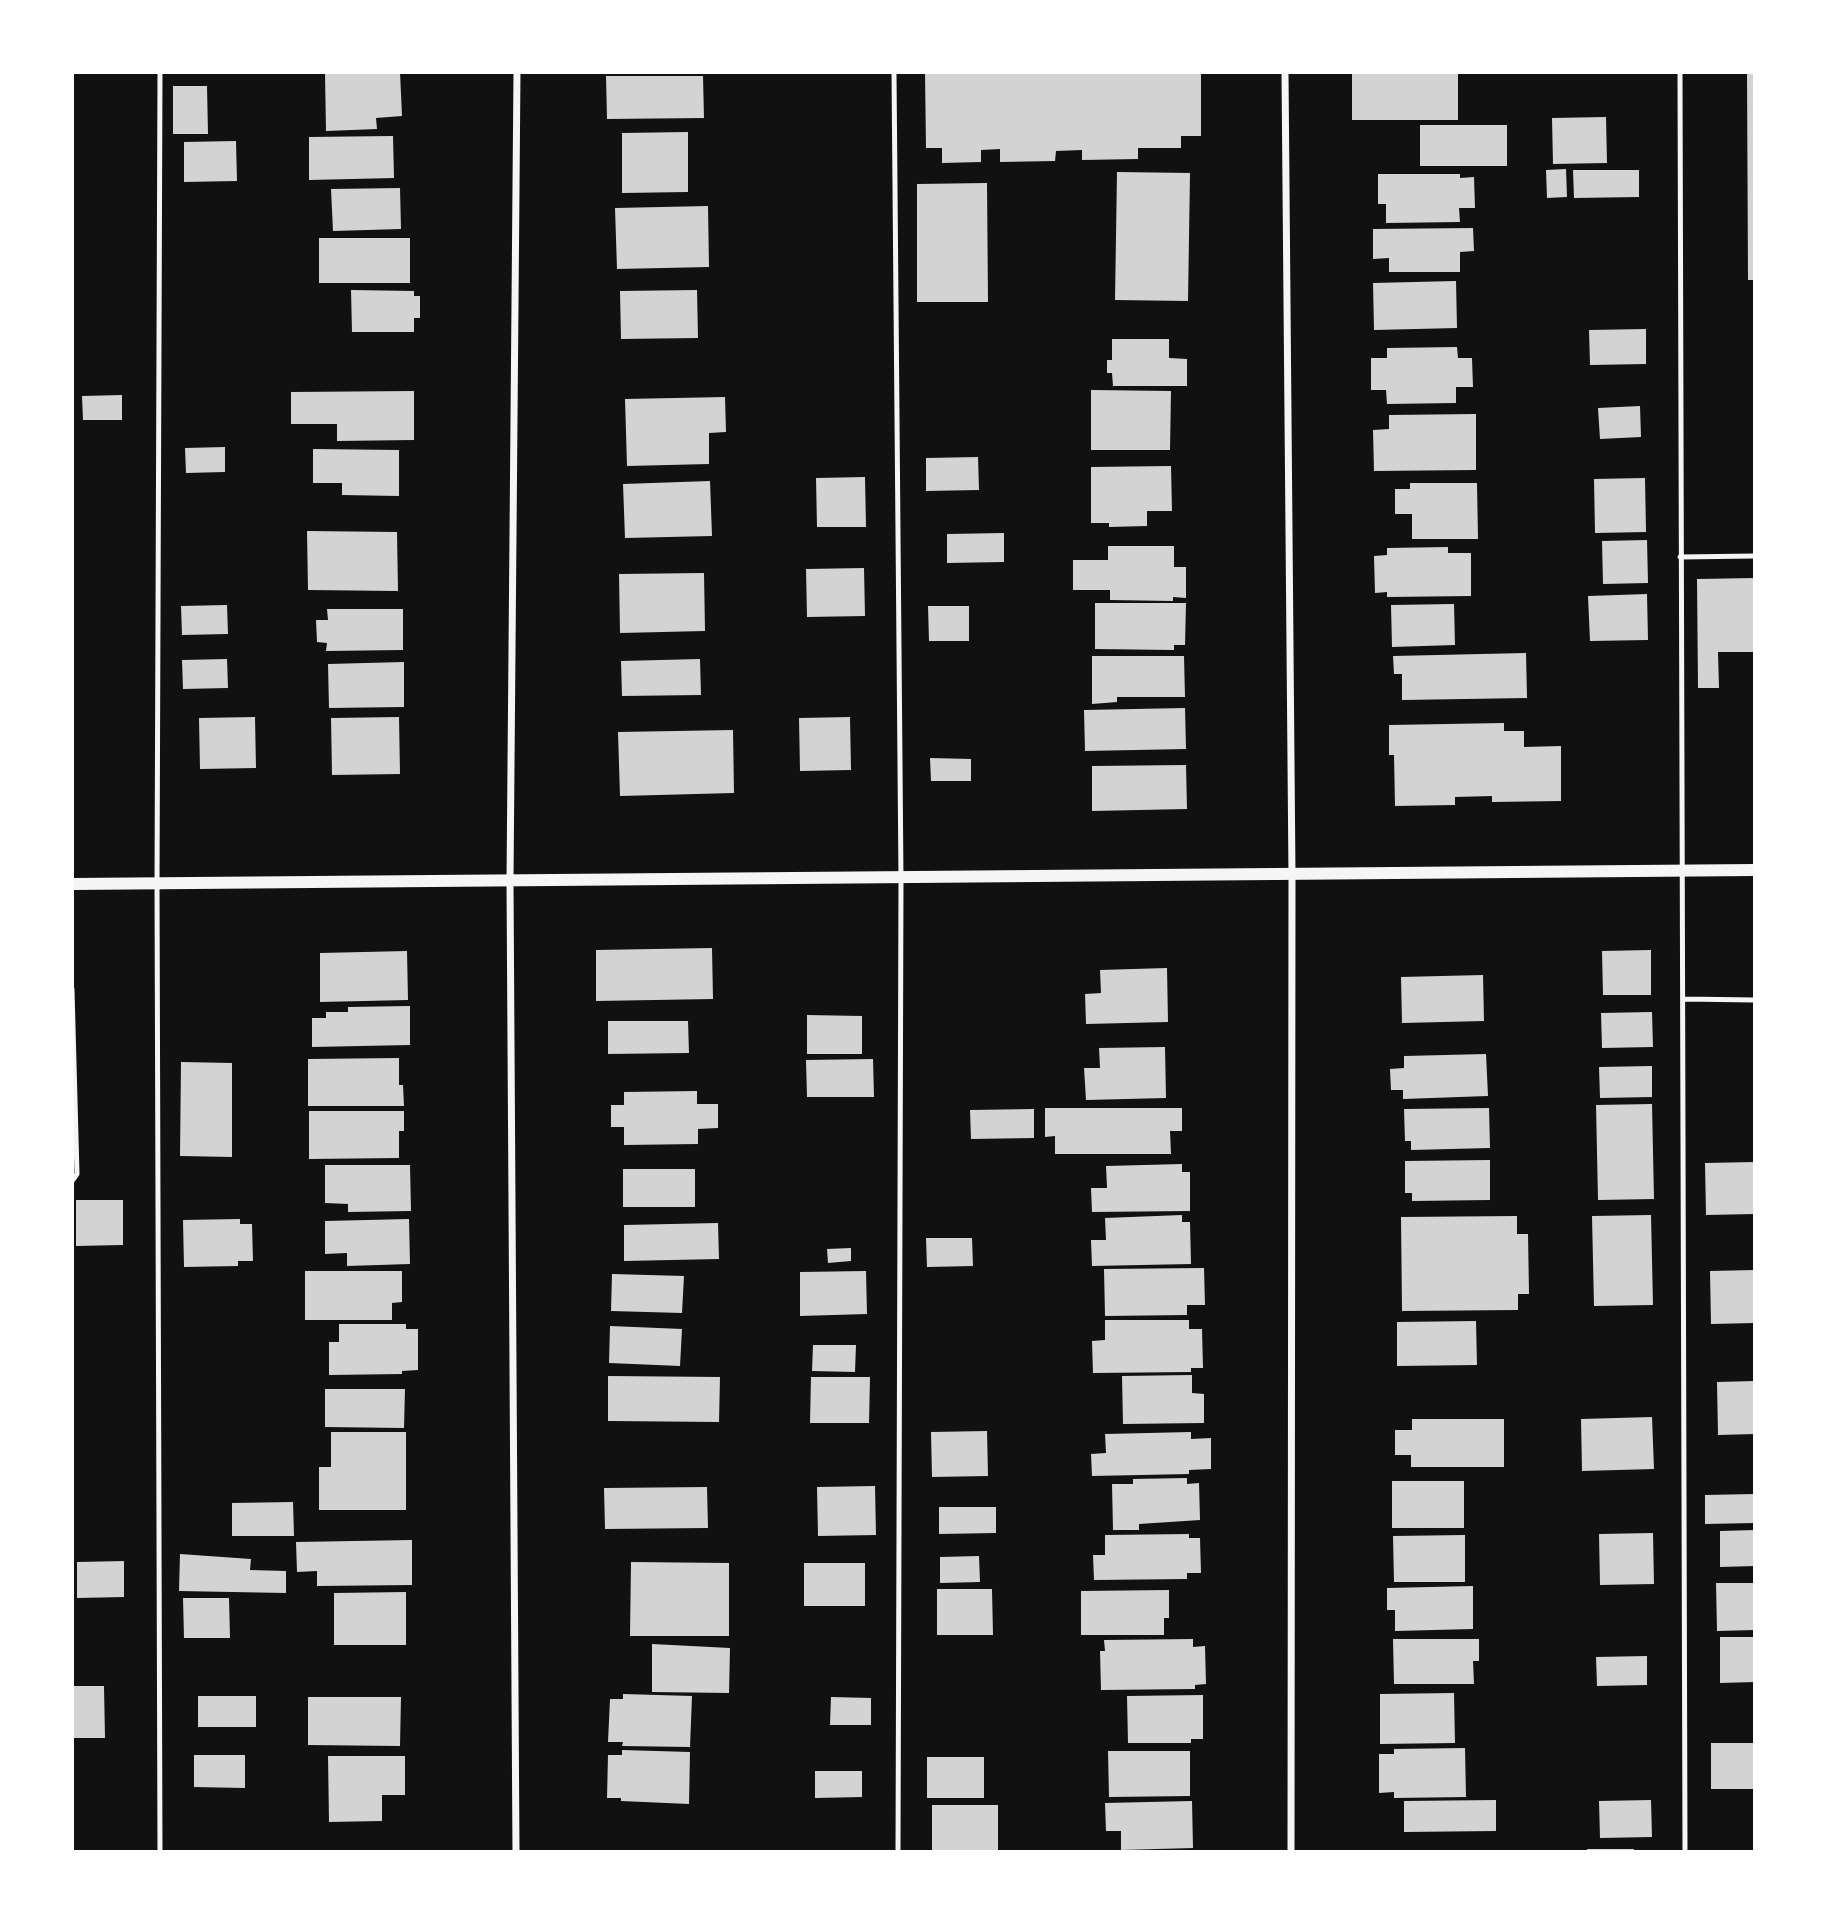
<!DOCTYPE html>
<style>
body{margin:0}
#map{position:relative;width:1827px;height:1924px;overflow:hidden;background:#111;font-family:Commissioner,sans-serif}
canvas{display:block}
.frame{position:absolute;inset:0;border:74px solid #fff;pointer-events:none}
</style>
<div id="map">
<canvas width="1827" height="1924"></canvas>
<div class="frame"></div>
</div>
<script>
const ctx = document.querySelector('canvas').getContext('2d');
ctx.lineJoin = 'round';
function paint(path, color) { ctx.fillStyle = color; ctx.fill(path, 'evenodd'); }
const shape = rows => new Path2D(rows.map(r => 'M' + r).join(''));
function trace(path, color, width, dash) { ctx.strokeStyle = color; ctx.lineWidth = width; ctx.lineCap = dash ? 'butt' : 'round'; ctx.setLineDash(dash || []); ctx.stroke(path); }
const building = shape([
 [400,72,402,116,376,118,377,129,326,131,325,74],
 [925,72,1201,72,1201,136,1181,136,1181,148,1138,148,1138,159,1082,160,1082,150,1056,151,1055,161,1000,162,1000,149,981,150,981,162,942,163,942,148,926,148],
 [1352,72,1458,72,1458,120,1352,120],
 [1747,72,1755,72,1755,280,1748,280],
 [606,76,703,76,704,118,607,119],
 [173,86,207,86,208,134,173,134],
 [1606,117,1607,163,1553,164,1552,118],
 [1420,125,1507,125,1507,166,1420,166],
 [688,132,688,192,622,193,622,133],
 [393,136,394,178,309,180,309,137],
 [236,141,237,181,184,182,184,142],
 [1566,169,1567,197,1547,198,1546,170],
 [1573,170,1639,170,1639,197,1574,198],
 [1117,172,1190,173,1188,301,1115,300],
 [1378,174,1460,174,1460,178,1474,177,1475,208,1459,208,1460,222,1386,223,1386,204,1378,204],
 [987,183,988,302,917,302,917,184],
 [400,188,401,229,333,231,331,189],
 [708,206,709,267,617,269,615,208],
 [1473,228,1474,251,1460,252,1460,272,1389,272,1389,258,1373,259,1373,229],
 [319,238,410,238,410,283,319,283],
 [1456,281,1457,328,1374,330,1373,283],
 [351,290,414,291,414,296,420,296,420,318,414,318,414,332,352,332],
 [697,290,698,338,621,339,620,291],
 [1646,329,1646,364,1590,365,1589,330],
 [1112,339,1169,339,1169,358,1187,359,1187,386,1113,386,1112,373,1107,373,1107,360,1112,360],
 [1457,347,1458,358,1472,358,1473,387,1456,387,1456,403,1387,404,1386,390,1371,390,1371,358,1387,358,1387,348],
 [1091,390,1171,391,1170,450,1091,450],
 [414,391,414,440,337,441,337,424,291,424,291,392],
 [122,395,122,420,83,420,82,396],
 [725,397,726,432,709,433,709,464,627,466,625,399],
 [1640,406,1641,437,1600,439,1598,408],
 [1476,414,1476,470,1374,471,1373,430,1389,429,1389,415],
 [225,447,225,472,186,473,185,448],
 [313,449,399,450,399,496,342,495,342,483,313,483],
 [978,457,979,490,926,491,926,458],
 [1171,466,1172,511,1147,511,1147,526,1109,527,1109,523,1091,523,1091,467],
 [865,477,866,527,817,527,816,478],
 [1645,478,1646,532,1595,533,1594,479],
 [710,481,712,536,625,538,623,484],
 [1410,483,1477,483,1478,539,1412,539,1412,514,1395,514,1395,489,1410,489],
 [307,531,397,532,398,591,308,590],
 [1004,533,1004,562,947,563,947,534],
 [1647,540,1648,583,1603,584,1602,541],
 [1108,546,1174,546,1174,567,1186,567,1186,598,1173,597,1173,601,1110,600,1110,590,1073,590,1073,560,1108,560],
 [1448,547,1448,553,1471,553,1471,596,1387,597,1387,592,1375,593,1374,556,1387,555,1387,548],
 [864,568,865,616,807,617,806,569],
 [704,573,705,631,620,633,619,574],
 [1755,578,1755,652,1718,652,1719,688,1698,688,1697,579],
 [1647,594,1648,640,1590,641,1588,596],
 [1095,603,1186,603,1185,645,1174,645,1174,650,1095,649],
 [1454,604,1455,645,1392,647,1391,605],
 [227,605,228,634,182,635,181,606],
 [928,606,969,606,969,641,929,641],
 [327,609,403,609,403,650,326,651,327,643,317,642,316,620,328,620],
 [1526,653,1527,698,1402,700,1402,674,1394,674,1393,656],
 [1092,656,1184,656,1185,697,1117,697,1117,702,1092,704],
 [227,659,228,688,183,689,182,660],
 [700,659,701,695,622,696,621,661],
 [404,662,404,707,329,708,328,664],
 [1185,708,1186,749,1085,751,1084,710],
 [255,717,256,768,200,769,199,718],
 [399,717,400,774,332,775,331,718],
 [850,717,851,770,800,771,799,718],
 [1504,723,1504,731,1524,731,1524,747,1561,746,1561,801,1492,802,1492,796,1455,797,1455,805,1395,806,1394,755,1389,755,1389,725],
 [733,730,734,793,620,796,618,732],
 [930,758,971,759,971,781,931,781],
 [1186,765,1187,809,1092,811,1092,766],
 [712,948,713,999,596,1001,596,950],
 [1651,950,1651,995,1603,995,1602,951],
 [407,951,408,1000,320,1002,320,953],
 [1167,968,1168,1022,1086,1024,1085,994,1101,993,1100,970],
 [1483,975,1484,1021,1402,1023,1401,977],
 [410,1006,410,1045,312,1047,312,1018,326,1018,326,1012,348,1012,348,1007],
 [1652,1012,1653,1047,1602,1048,1601,1013],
 [807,1015,862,1016,862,1054,807,1054],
 [608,1021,688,1021,689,1053,608,1054],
 [1165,1047,1166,1098,1086,1100,1084,1068,1100,1068,1099,1048],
 [1486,1054,1488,1096,1403,1099,1403,1090,1391,1090,1390,1069,1404,1068,1404,1056],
 [399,1058,399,1085,403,1085,404,1106,308,1106,308,1059],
 [873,1059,874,1097,807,1097,806,1060],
 [181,1062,232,1063,232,1157,180,1156],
 [1652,1066,1652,1097,1600,1098,1599,1067],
 [697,1091,697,1104,718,1104,718,1128,698,1129,698,1144,624,1145,624,1127,611,1127,611,1105,624,1105,624,1092],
 [1652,1104,1654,1199,1598,1200,1596,1105],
 [1045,1108,1182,1108,1182,1131,1170,1131,1171,1154,1055,1154,1055,1136,1045,1137],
 [1489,1108,1490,1148,1411,1150,1411,1141,1405,1141,1404,1109],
 [1034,1109,1034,1138,971,1139,970,1110],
 [309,1111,404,1111,404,1131,399,1131,399,1158,309,1159],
 [1490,1160,1490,1200,1412,1201,1412,1193,1405,1193,1405,1161],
 [1755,1162,1755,1214,1706,1215,1705,1163],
 [1182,1164,1182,1172,1190,1172,1190,1211,1092,1212,1091,1188,1107,1188,1106,1166],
 [325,1165,410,1165,411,1211,348,1212,348,1204,325,1203],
 [623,1169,695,1169,695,1207,623,1207],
 [76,1200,123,1200,123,1245,76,1246],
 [1182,1215,1182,1222,1190,1222,1191,1264,1092,1266,1091,1240,1106,1240,1105,1218],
 [1651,1215,1653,1305,1594,1306,1592,1216],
 [1517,1216,1517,1234,1528,1234,1529,1294,1518,1294,1518,1310,1402,1311,1401,1217],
 [240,1219,240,1224,252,1224,253,1261,238,1261,238,1266,184,1267,183,1220],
 [409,1219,410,1264,347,1266,347,1253,325,1254,325,1221],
 [718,1223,719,1259,624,1261,624,1225],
 [926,1238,972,1238,973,1266,927,1267],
 [851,1248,851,1261,828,1263,827,1249],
 [1204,1268,1205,1305,1187,1305,1187,1315,1105,1316,1104,1269],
 [1755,1270,1755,1323,1711,1324,1710,1271],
 [305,1271,402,1271,402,1302,392,1303,392,1320,305,1320],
 [866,1271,867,1314,800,1316,800,1272],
 [612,1274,684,1276,682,1313,611,1311],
 [1105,1320,1189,1320,1189,1329,1202,1329,1203,1368,1191,1368,1191,1372,1093,1373,1092,1341,1105,1340],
 [1476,1321,1477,1365,1397,1366,1397,1322],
 [339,1324,406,1324,406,1329,418,1329,418,1370,402,1371,402,1374,329,1375,329,1342,339,1342],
 [610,1326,682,1329,680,1366,609,1363],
 [813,1345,856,1345,855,1372,812,1371],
 [1192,1375,1192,1393,1204,1394,1204,1423,1123,1424,1122,1376],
 [608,1376,720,1377,719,1422,608,1421],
 [811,1377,870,1377,869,1423,810,1423],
 [1755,1381,1755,1434,1718,1435,1717,1382],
 [325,1389,405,1389,404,1428,325,1427],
 [1652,1417,1654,1469,1582,1471,1581,1419],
 [1412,1419,1504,1419,1504,1467,1411,1467,1411,1455,1395,1455,1395,1430,1412,1430],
 [987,1431,988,1476,932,1477,931,1432],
 [331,1432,406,1432,406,1510,319,1510,319,1467,331,1467],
 [1191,1432,1191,1439,1211,1438,1211,1469,1189,1470,1189,1474,1092,1476,1091,1454,1106,1453,1105,1434],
 [1187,1478,1187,1484,1199,1483,1200,1520,1139,1524,1139,1530,1113,1530,1112,1484,1133,1484,1133,1479],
 [1392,1481,1464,1481,1464,1528,1392,1528],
 [875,1486,876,1535,818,1536,817,1487],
 [707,1487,708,1528,605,1529,604,1488],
 [1755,1494,1755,1523,1705,1524,1705,1495],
 [293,1502,294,1536,232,1536,232,1503],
 [939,1507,996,1507,996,1533,939,1534],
 [1755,1530,1755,1566,1720,1567,1720,1531],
 [1653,1533,1654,1584,1600,1585,1599,1534],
 [1189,1534,1189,1538,1200,1538,1201,1573,1187,1573,1187,1579,1094,1580,1093,1555,1105,1555,1105,1535],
 [1465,1535,1465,1582,1394,1582,1393,1536],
 [412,1540,412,1585,317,1586,317,1571,297,1572,296,1542],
 [180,1554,251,1559,250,1570,286,1571,286,1593,179,1591],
 [979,1556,980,1582,940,1583,940,1557],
 [124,1561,124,1597,77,1598,77,1562],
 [631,1562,729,1563,729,1636,630,1636],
 [804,1563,865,1563,865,1606,804,1606],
 [1716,1583,1755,1583,1755,1630,1717,1631],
 [1473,1586,1473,1629,1395,1631,1395,1610,1387,1610,1387,1588],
 [937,1589,992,1589,993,1635,937,1635],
 [1169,1590,1169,1618,1164,1618,1164,1635,1081,1635,1081,1591],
 [406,1592,406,1645,334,1645,334,1593],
 [183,1598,229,1598,230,1638,184,1638],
 [1720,1637,1755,1637,1755,1682,1720,1683],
 [1193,1639,1193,1647,1205,1646,1206,1684,1195,1685,1195,1689,1101,1690,1100,1651,1105,1651,1104,1640],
 [1393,1639,1479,1639,1479,1661,1473,1661,1474,1684,1394,1684],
 [652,1644,730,1648,729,1693,652,1692],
 [1647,1656,1647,1685,1597,1686,1596,1657],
 [72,1686,104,1686,105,1738,72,1738],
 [1454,1693,1455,1743,1380,1744,1380,1694],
 [623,1694,692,1696,690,1747,622,1746,623,1742,608,1742,610,1699,623,1699],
 [1203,1695,1203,1739,1191,1739,1191,1743,1128,1743,1127,1696],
 [198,1696,256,1696,256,1727,198,1727],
 [308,1697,401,1697,400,1746,308,1745],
 [831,1697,871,1698,871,1725,830,1725],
 [1711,1743,1755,1743,1755,1789,1711,1789],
 [1465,1748,1466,1797,1394,1798,1394,1792,1379,1793,1379,1754,1394,1754,1394,1749],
 [622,1750,690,1752,689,1804,621,1801,621,1798,607,1798,608,1755,622,1755],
 [1108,1751,1190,1751,1190,1796,1109,1797],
 [194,1755,245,1755,245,1788,194,1787],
 [328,1756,405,1756,405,1795,382,1795,382,1821,329,1822],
 [927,1757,984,1757,984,1798,927,1798],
 [815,1771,862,1771,862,1797,815,1798],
 [1496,1800,1496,1831,1404,1832,1404,1801],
 [1651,1800,1652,1837,1600,1838,1599,1801],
 [1192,1801,1193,1848,1121,1850,1121,1831,1106,1831,1105,1803],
 [932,1805,998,1805,998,1852,932,1852],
 [1587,1849,1634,1849,1634,1852,1587,1852]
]);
const service = shape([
 [894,72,901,879,898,1852],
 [1680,72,1685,1852],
 [1680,557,1755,556],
 [72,989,77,1174,72,1181],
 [1683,999,1755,1000],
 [160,1852,157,883,160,72]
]);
const minor = shape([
 [1285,72,1292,876,1291,1852],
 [516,1852,510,881,517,72]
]);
const tertiary = shape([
 [72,884,1755,870]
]);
paint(building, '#d3d3d3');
trace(service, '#f5f5f5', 5);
trace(minor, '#f5f5f5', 7);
trace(tertiary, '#f5f5f5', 12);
</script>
